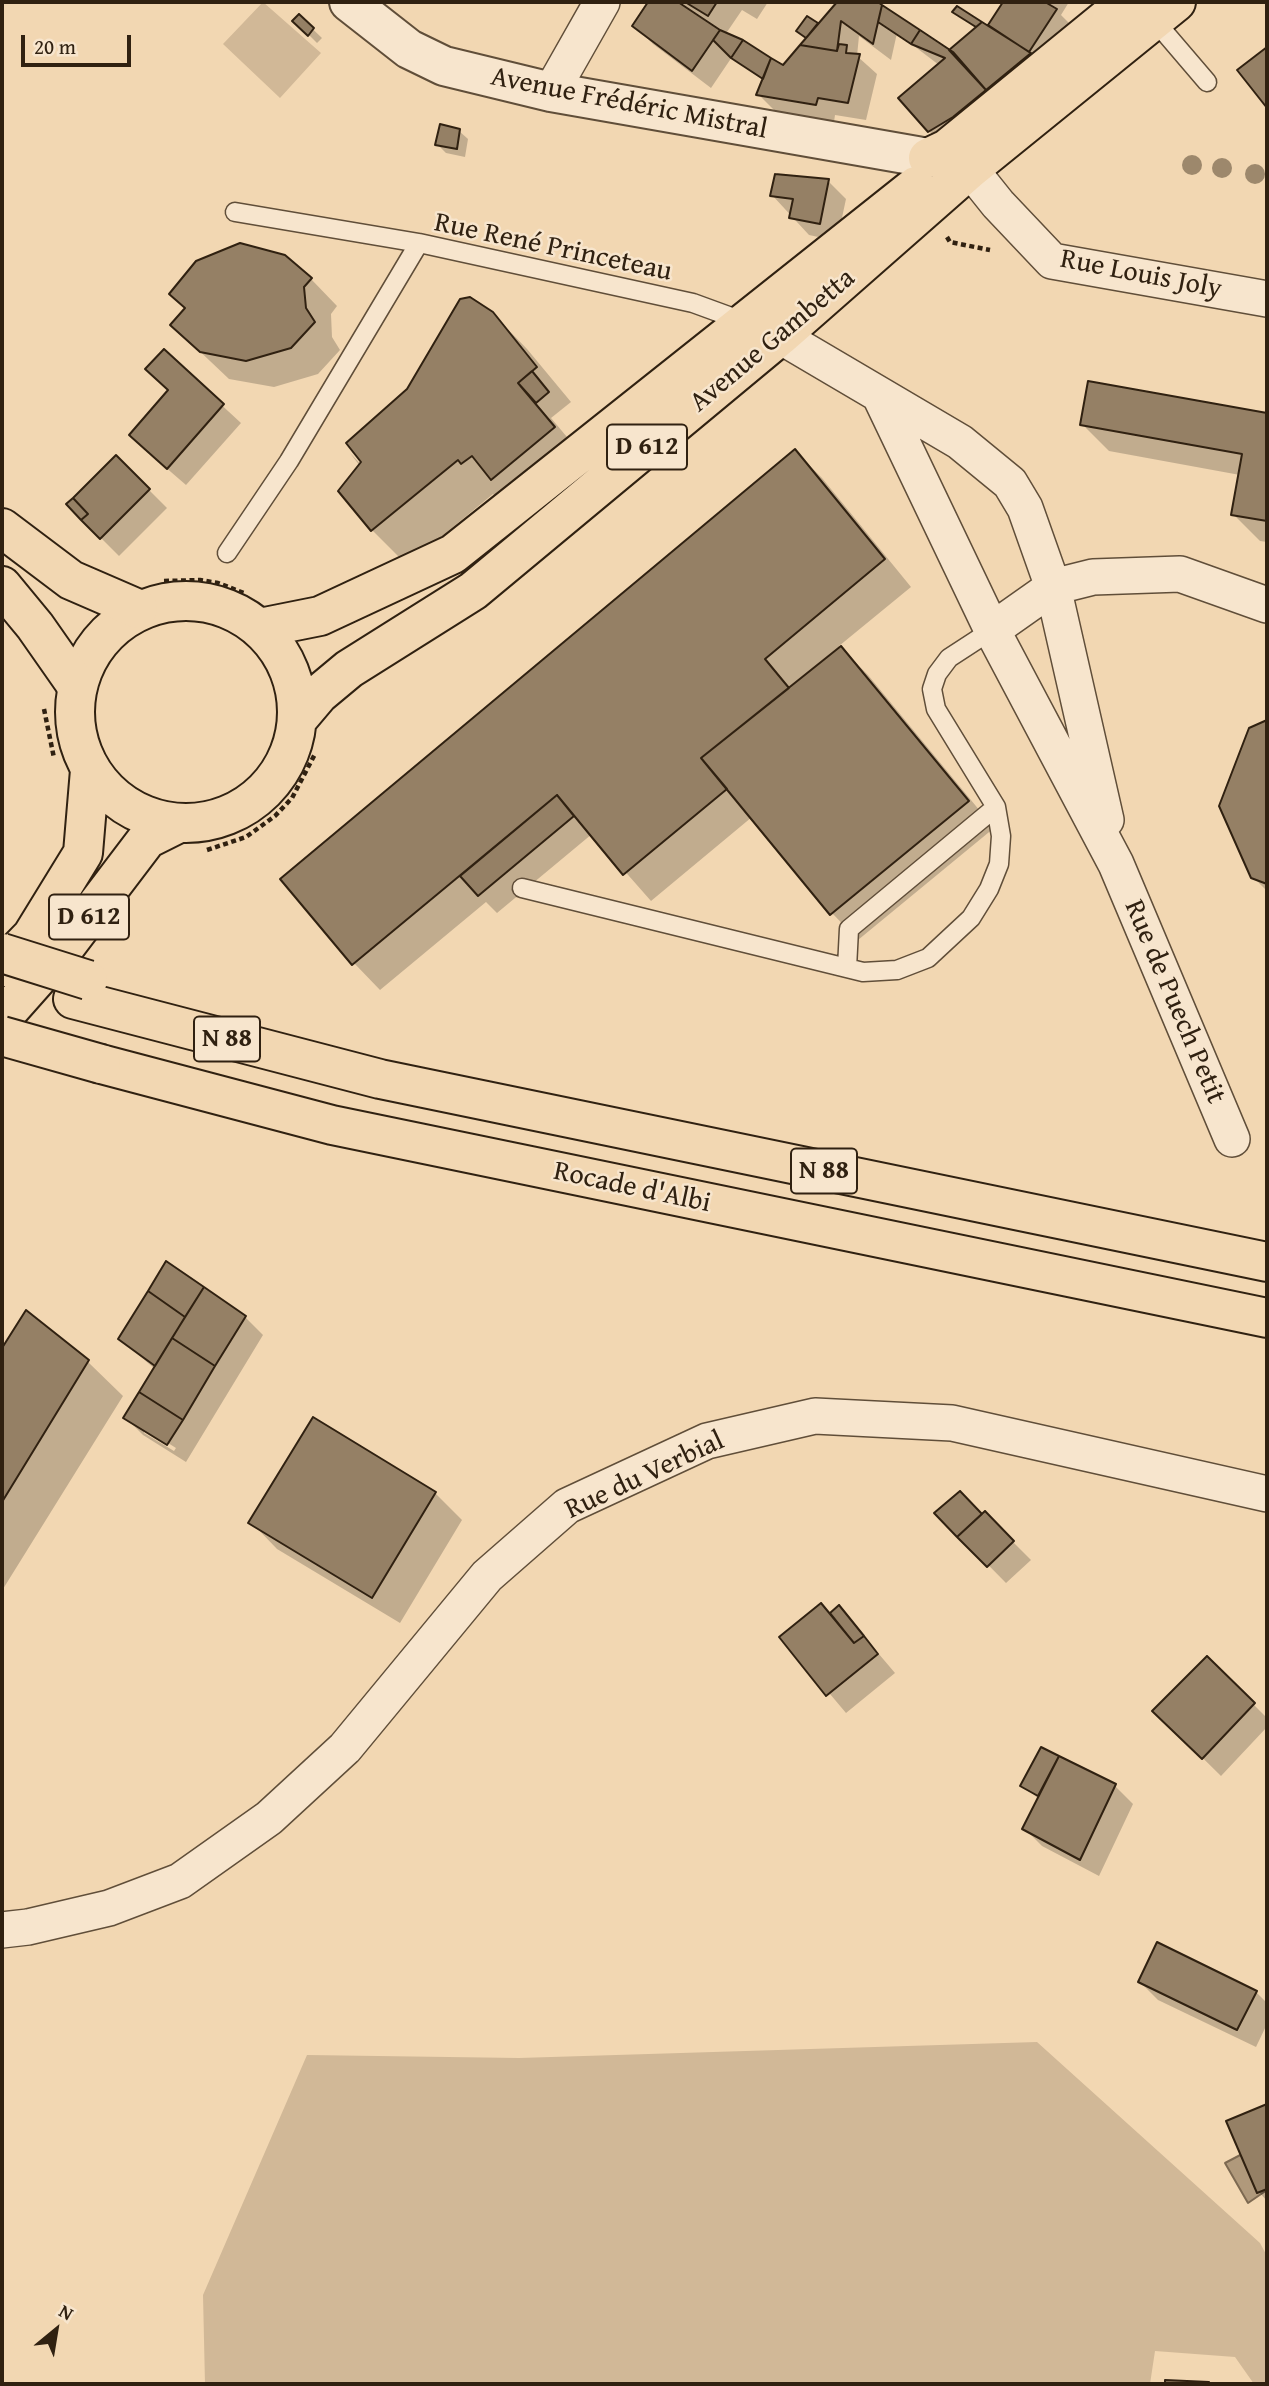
<!DOCTYPE html>
<meta charset="utf-8">
<style>
body{margin:0}
#map{position:relative;width:1269px;height:2386px;overflow:hidden;background:#f2d7b2;font-family:"Gentium Book Plus",serif}
canvas{display:block}
.frame{position:absolute;inset:0;border:4px solid #302111;pointer-events:none}
.north{position:absolute;left:21px;top:2295px;width:70px;height:70px;-webkit-text-stroke:5px #f7e5cd;paint-order:stroke;rotate:30deg;font-size:19px;font-weight:700;line-height:28px;text-align:center;color:#302111}
.north::after{content:'';display:block;margin:auto;width:24px;height:32px;background:#302111;clip-path:polygon(50% 0,100% 100%,50% 72%,0 100%)}
.scale{position:absolute;left:21px;top:35px;width:110px;height:32px;box-sizing:border-box;border:4px solid #302111;border-top:0;padding-left:9px;font-size:21px;line-height:24px;white-space:nowrap;color:#302111;-webkit-text-stroke:5px #f7e5cd;paint-order:stroke}
</style>
<div id="map">
<canvas width="1269" height="2386"></canvas>
<div class="frame"></div>
<div class="north">N</div>
<div class="scale">20 m</div>
</div>
<script>
const ctx = document.querySelector('canvas').getContext('2d');
ctx.lineJoin = 'round';
function paint(path, color) { ctx.fillStyle = color; ctx.fill(path, 'evenodd'); }
const shape = rows => new Path2D(rows.map(r => 'M' + r).join(''));
function trace(path, color, width, dash) { ctx.strokeStyle = color; ctx.lineWidth = width; ctx.lineCap = dash ? 'butt' : 'round'; ctx.setLineDash(dash || []); ctx.stroke(path); }
function drawText(font, color, halo, rows, align = 'center') {
  ctx.font = font + ' "Gentium Book Plus",serif'; ctx.lineWidth = 5; ctx.setLineDash([]); ctx.textBaseline = 'middle'; ctx.strokeStyle = halo; ctx.fillStyle = color; for (const [text, x, y, turn = 0] of rows) {
    ctx.save(); ctx.translate(x, y); ctx.rotate((+turn || 0) * Math.PI / 180); ctx.textAlign = isNaN(turn) ? turn : align; if (halo) ctx.strokeText(text, 0, 0); ctx.fillText(text, 0, 0); ctx.restore();
  }
}
const green = shape([
 [263,2,321,53,280,98,223,44],
 [1037,2042,1260,2243,1267,2256,1267,2384,1254,2384,1235,2357,1155,2351,1150,2384,205,2384,203,2295,307,2055,519,2058]
]);
const water = shape([
 [1246,2152,1267,2190,1248,2203,1225,2163,1246,2152]
]);
const shadow = shape([
 [650,2,768,2,757,19,742,10,725,35,783,67,807,40,798,31,807,18,819,26,840,2,875,2,949,52,976,29,955,12,957,8,988,27,1004,2,1069,2,1061,15,1074,28,947,149,929,131,939,65,897,33,891,60,859,36,857,56,877,74,866,120,835,115,834,122,776,112,758,94,764,81,732,57,711,88,653,44,635,26],
 [299,16,322,38,317,43,295,21],
 [459,131,468,139,465,157,446,153,437,144],
 [828,181,846,199,837,241,809,235,772,195],
 [311,279,337,306,331,314,332,337,340,350,318,374,274,387,229,379,172,325],
 [492,313,527,349,571,402,551,418,588,462,497,498,493,494,407,565,372,530,340,491,360,466,350,453,365,469],
 [164,352,241,423,186,485,149,453,170,391],
 [1090,383,1267,415,1267,542,1260,541,1233,514,1240,475,1109,451,1082,424],
 [795,451,822,478,911,587,839,646,868,675,994,828,858,940,832,913,752,817,651,901,592,834,497,913,486,902,380,990,354,963],
 [116,457,167,508,119,556,68,505],
 [1267,722,1267,891,1253,877,1251,729],
 [167,1264,245,1317,263,1335,186,1462,143,1435,125,1417,155,1369,120,1339],
 [144,1428,176,1448,174,1451,144,1433],
 [27,1312,88,1362,123,1396,3,1589,2,1352],
 [435,1493,462,1520,400,1623,277,1549,251,1522],
 [937,1513,982,1516,985,1514,1031,1560,1006,1583],
 [839,1607,895,1673,846,1713,782,1637,830,1615],
 [1207,1658,1267,1718,1267,1727,1221,1776,1155,1711],
 [1042,1750,1115,1786,1133,1804,1099,1876,1042,1846,1024,1828,1039,1799,1023,1786],
 [1140,1982,1256,1992,1267,2003,1267,2024,1256,2047,1158,2000],
 [1267,2106,1267,2201,1259,2192,1228,2122]
]);
const building = shape([
 [648,2,678,2,720,30,692,71,632,26,648,2],
 [685,2,717,2,708,16,685,2],
 [837,2,878,2,882,5,873,44,841,21,837,51,800,45,837,2],
 [1003,2,1045,2,1057,9,1029,52,988,25,1003,2],
 [882,5,920,30,911,44,878,22,882,5],
 [957,6,982,22,976,27,952,12,957,6],
 [299,14,314,28,308,36,292,21,299,14],
 [807,16,818,23,806,38,796,31,807,16],
 [982,22,1031,53,986,90,949,50,982,22],
 [720,30,743,40,731,58,713,40,720,30],
 [920,30,953,52,986,90,953,117,928,132,898,98,945,58,911,44,920,30],
 [743,40,771,58,763,79,731,58,743,40],
 [839,44,847,45,846,53,860,54,848,103,818,98,816,105,756,95,771,58,783,65,800,45,837,51,839,44],
 [1267,47,1267,108,1237,70,1267,47],
 [440,124,460,129,457,149,435,145,440,124],
 [775,174,829,179,820,224,789,218,793,199,770,196,775,174],
 [240,243,285,255,312,278,304,287,306,308,315,322,291,348,246,361,200,352,170,325,185,308,169,294,196,261,240,243],
 [470,297,493,312,537,367,518,383,555,427,491,480,472,456,461,464,458,460,371,531,338,491,361,462,346,443,407,389,460,299,470,297],
 [164,349,224,404,167,469,129,435,168,390,145,369,164,349],
 [532,371,549,392,536,403,518,383,532,371],
 [1088,381,1267,413,1267,521,1231,515,1242,454,1080,425,1088,381],
 [795,449,885,559,765,659,789,688,701,758,727,789,623,875,557,795,352,965,280,879,795,449],
 [116,455,150,489,100,539,81,520,88,514,73,498,116,455],
 [73,498,88,514,81,520,66,504,73,498],
 [841,646,969,801,830,915,701,758,841,646],
 [1267,720,1267,884,1251,878,1219,806,1249,728,1267,720],
 [557,795,574,816,478,896,460,876,557,795],
 [166,1261,204,1287,185,1317,148,1291,166,1261],
 [204,1287,246,1316,215,1366,172,1338,204,1287],
 [148,1291,185,1317,155,1366,118,1339,148,1291],
 [26,1310,89,1360,2,1502,2,1348,26,1310],
 [172,1338,215,1366,183,1420,139,1392,172,1338],
 [139,1392,183,1420,167,1445,123,1418,139,1392],
 [313,1417,436,1492,372,1598,248,1523,313,1417],
 [960,1491,982,1514,957,1537,934,1513,960,1491],
 [985,1511,1014,1541,987,1567,957,1537,985,1511],
 [821,1603,854,1643,864,1636,878,1654,826,1696,779,1637,821,1603],
 [839,1605,864,1636,854,1643,830,1613,839,1605],
 [1207,1656,1255,1703,1202,1759,1152,1711,1207,1656],
 [1041,1747,1059,1756,1038,1796,1020,1786,1041,1747],
 [1059,1756,1116,1784,1080,1860,1022,1829,1059,1756],
 [1157,1942,1257,1991,1237,2030,1138,1982,1157,1942],
 [1267,2104,1267,2189,1257,2193,1226,2121,1267,2104],
 [1165,2380,1209,2382,1209,2384,1165,2384,1165,2380]
]);
const path = shape([
 [947,237,950,242,990,250],
 [164,581,200,580,218,583,244,593],
 [44,709,54,758],
 [207,850,246,837,275,816,292,798,315,754]
]);
const service = shape([
 [1154,20,1207,82],
 [235,212,419,243],
 [227,553,289,461,419,243,693,303,745,322],
 [522,888,863,972,897,970,928,958,971,918,989,889,999,864,1001,836,996,807,936,709,932,689,937,674,949,658,992,630],
 [847,968,849,929,996,807]
]);
const minor = shape([
 [551,92,602,2],
 [970,169,998,204,1052,261,1267,299],
 [780,336,960,442,1010,483,1025,508,1053,587,1106,820],
 [881,398,992,630,1116,864,1232,1139],
 [992,630,1053,587,1093,577,1180,574,1267,605],
 [2,1930,28,1927,109,1908,180,1881,269,1818,345,1748,487,1576,567,1506,707,1441,815,1416,952,1423,1267,1494]
]);
const tertiary = shape([
 [349,2,409,49,444,66,551,92,928,158]
]);
const primary = shape([
 [928,158,947,149,1127,2],
 '75 712a111 111 0 1 1 222 0a111 111 0 1 1-222 0Z',
 [260,628,320,616,453,554,916,186],
 [297,720,319,694,349,669,473,591,780,336,970,169,1176,2],
 [2,967,32,936,83,853,90,770],
 [2,1018,65,947,147,839,179,823]
]);
const trunk = shape([
 [2,528,71,580,138,609],
 [2,586,35,626,77,686],
 [73,999,380,1079,1267,1262],
 [101,1064,332,1125,1267,1318]
]);
const trunkBridge = shape([
 [2,953,88,980],
 [2,1036,101,1064]
]);
const trees = [
 [1192,165],
 [1222,168],
 [1255,174]
];
const shields = [
 [647,447,80],
 [89,917,80],
 [227,1039,66],
 [824,1171,66]
];
const shieldNames = [
 ["D 612",647,447],
 ["D 612",89,917],
 ["N 88",227,1039],
 ["N 88",824,1171]
];
const streetNames = [
 ["Avenue Frédéric Mistral",629,104,11],
 ["Rue René Princeteau",553,248,12],
 ["Rue Louis Joly",1141,275,11],
 ["Avenue Gambetta",773,341,-40],
 ["Rue de Puech Petit",1174,1002,67],
 ["Rocade d'Albi",632,1188,12],
 ["Rue du Verbial",645,1476,-25]
];
paint(green, '#d1b897');
paint(water, '#b0997b');
trace(water, '#7d6951', 2);
paint(shadow, '#0003');
paint(building, '#958065');
trace(building, '#302111', 2);
trace(service, '#604e39', 21);
trace(minor, '#604e39', 38);
trace(tertiary, '#604e39', 42);
trace(primary, '#302111', 42);
trace(trunk, '#302111', 42);
trace(path, '#302111', 4.5, [5, 3.5]);
trace(service, '#f7e5cd', 18);
trace(minor, '#f7e5cd', 35);
trace(tertiary, '#f7e5cd', 38);
trace(primary, '#f2d7b2', 38);
trace(trunk, '#f2d7b2', 38);
trace(trunkBridge, '#302111', 42, []);
trace(trunkBridge, '#f2d7b2', 38);
ctx.fillStyle = '#9d886c';
for (const [x, y] of trees) { ctx.beginPath(); ctx.arc(x, y, 10, 0, 2 * Math.PI); ctx.fill(); }
for (const [x, y, w] of shields) { const box = new Path2D(); box.roundRect(x - w / 2, y - 22.5, w, 45, 5); ctx.fillStyle = '#f7e5cd'; ctx.fill(box); trace(box, '#302111', 2); }
drawText('bold 26px', '#302111', null, shieldNames);
drawText('28px', '#302111', '#f7e5cd', streetNames);
</script>
